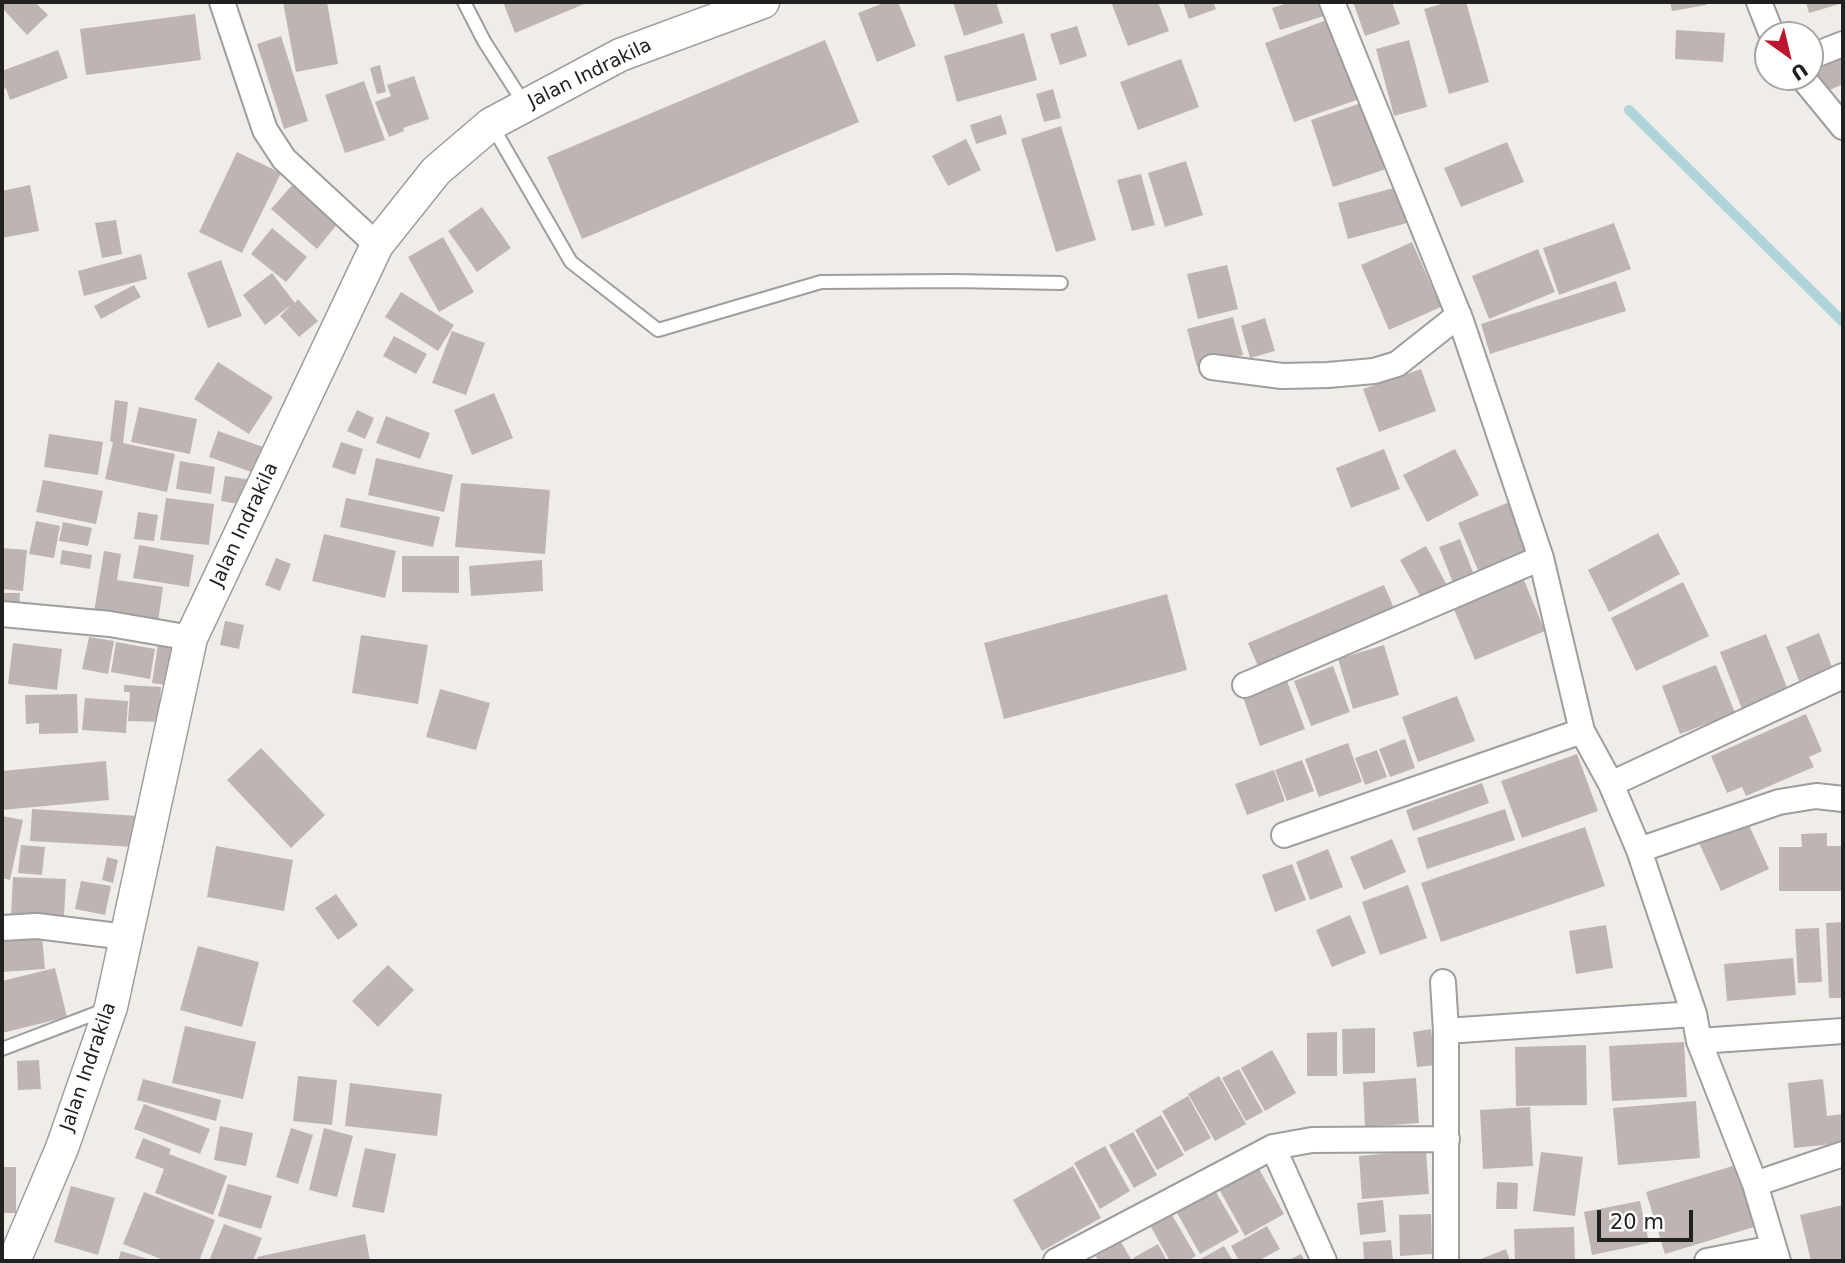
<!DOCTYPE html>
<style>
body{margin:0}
#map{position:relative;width:1845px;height:1263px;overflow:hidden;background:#f0ede9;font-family:"DejaVu Sans",sans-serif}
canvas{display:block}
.frame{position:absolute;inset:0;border:4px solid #212121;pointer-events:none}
.north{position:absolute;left:1754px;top:21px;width:70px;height:70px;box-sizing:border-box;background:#fff;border:2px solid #a6a6a6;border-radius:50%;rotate:146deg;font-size:19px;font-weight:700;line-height:28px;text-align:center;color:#212121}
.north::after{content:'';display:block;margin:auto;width:24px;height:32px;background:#bc162f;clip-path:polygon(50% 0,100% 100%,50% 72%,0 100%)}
.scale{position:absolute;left:1597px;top:1210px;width:96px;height:32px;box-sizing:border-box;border:4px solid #212121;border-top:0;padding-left:9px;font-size:21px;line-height:24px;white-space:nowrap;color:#212121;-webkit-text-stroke:5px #fff;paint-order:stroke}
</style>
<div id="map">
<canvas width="1845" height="1263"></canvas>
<div class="frame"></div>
<div class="north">U</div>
<div class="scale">20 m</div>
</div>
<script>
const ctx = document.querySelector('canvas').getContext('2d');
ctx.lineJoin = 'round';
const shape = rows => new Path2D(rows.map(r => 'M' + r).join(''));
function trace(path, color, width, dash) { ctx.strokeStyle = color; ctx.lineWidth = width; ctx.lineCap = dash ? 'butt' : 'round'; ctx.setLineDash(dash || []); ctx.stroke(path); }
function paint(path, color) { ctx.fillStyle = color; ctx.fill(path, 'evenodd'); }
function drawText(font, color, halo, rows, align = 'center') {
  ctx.font = font + ' "DejaVu Sans",sans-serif'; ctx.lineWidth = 5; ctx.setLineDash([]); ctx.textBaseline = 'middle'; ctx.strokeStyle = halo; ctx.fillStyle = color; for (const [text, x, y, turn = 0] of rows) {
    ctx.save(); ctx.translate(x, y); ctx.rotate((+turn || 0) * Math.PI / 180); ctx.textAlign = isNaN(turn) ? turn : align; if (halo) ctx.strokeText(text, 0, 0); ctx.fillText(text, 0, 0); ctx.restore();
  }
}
const stream = shape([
 [1629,110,1843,322]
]);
const building = shape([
 [2,2,35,2,48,15,27,35,2,8],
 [283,2,327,2,338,64,296,72],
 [503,2,589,2,515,33],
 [886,2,898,2,916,46,877,62,858,13],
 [953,2,996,2,1003,23,964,36],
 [1111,2,1158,2,1169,31,1128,46],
 [1183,2,1213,2,1216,9,1189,19],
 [1291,2,1322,2,1327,15,1280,30,1272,8],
 [1353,2,1392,2,1400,24,1365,36],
 [1448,2,1466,2,1489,82,1449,94,1424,9],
 [1670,2,1706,2,1706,5,1672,11],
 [1806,2,1843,2,1843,3,1809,13],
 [195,14,201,60,86,75,80,29],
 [1332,18,1362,98,1294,122,1265,43],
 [1077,26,1087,56,1060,65,1050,34],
 [1676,30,1725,33,1723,62,1675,59],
 [1024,33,1037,80,957,102,944,56],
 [281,36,308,121,284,129,257,44],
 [825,40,859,122,582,239,547,157],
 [1409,40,1427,107,1394,116,1376,49],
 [58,50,68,78,10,100,6,88,2,90,2,79,5,85,2,71],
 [1181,59,1199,107,1138,130,1120,82],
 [1841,59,1843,65,1843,84,1825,92,1816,70],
 [380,65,386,92,377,94,370,68],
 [414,76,429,119,403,128,404,131,389,137,375,102,391,96,387,85],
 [364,81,385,140,345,153,325,95],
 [1053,89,1061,118,1044,122,1036,94],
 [1364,102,1386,169,1333,187,1311,120],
 [1001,115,1007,134,976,144,970,125],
 [1061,126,1096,240,1056,252,1021,139],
 [966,139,981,170,948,186,932,156],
 [1507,142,1524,182,1461,207,1444,168],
 [237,152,281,173,242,253,199,232],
 [1186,161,1203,215,1165,227,1148,173],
 [1141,174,1155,225,1132,231,1117,180],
 [294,183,339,222,317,249,271,209],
 [30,185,39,231,2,238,2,191],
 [1401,186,1411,222,1348,239,1338,203],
 [482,207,511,248,477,272,448,231],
 [116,220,122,254,102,258,95,223],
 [1614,223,1631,269,1559,295,1543,248],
 [272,228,307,257,286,282,251,254],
 [443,237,474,292,439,312,408,257],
 [1412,242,1441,307,1389,330,1361,265],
 [1538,249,1555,292,1489,319,1472,276],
 [141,254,147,279,84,296,78,271],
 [221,260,242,316,208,328,187,273],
 [1227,265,1238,309,1198,319,1187,274],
 [272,273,295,303,298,299,318,321,299,337,280,316,291,305,265,325,243,295],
 [1616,281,1626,311,1490,354,1481,324],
 [134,285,141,297,101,319,94,306],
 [401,292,454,325,438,351,385,317],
 [1233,317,1243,355,1197,367,1187,329],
 [1265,318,1275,351,1250,358,1241,326],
 [452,331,485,343,466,395,432,383],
 [394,336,427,354,416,374,383,356],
 [218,362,273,397,249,434,194,399],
 [1421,369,1436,411,1379,432,1363,389],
 [494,393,513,438,472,455,454,410],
 [115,400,128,402,123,443,175,454,167,492,105,479,113,442,110,441],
 [139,407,197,419,190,454,131,442],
 [357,410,374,418,365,439,347,431],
 [386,416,430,433,420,459,376,443],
 [218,431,269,449,260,475,209,457],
 [49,434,103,442,98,475,44,467],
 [341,442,363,449,355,475,332,467],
 [1384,449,1400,489,1351,508,1336,468],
 [1455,449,1479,495,1427,522,1403,475],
 [376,458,453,475,444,512,368,495],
 [180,461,215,467,211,494,176,489],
 [225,476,253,480,249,506,221,501],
 [43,480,103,491,96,524,36,512],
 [461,483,550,490,545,554,455,547],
 [166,498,214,504,209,545,160,540],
 [346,498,440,517,433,547,340,527],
 [1512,501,1534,552,1480,575,1458,523],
 [138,512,158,515,154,541,134,539],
 [36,521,60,526,54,558,29,554],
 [63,522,92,528,88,546,59,541],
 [1658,533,1680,574,1609,612,1588,570],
 [324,534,396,551,385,598,312,581],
 [1460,539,1474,575,1453,583,1439,547],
 [139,545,194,555,189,587,133,578],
 [1426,546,1449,589,1424,603,1400,560],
 [2,548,27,550,23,591,2,589],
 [62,550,92,555,90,569,60,564],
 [104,551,121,554,117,580,163,587,158,622,94,612],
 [402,556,459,556,459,593,402,592],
 [276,558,291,564,280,591,265,585],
 [542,560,543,591,471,596,469,566],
 [1521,573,1545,631,1475,660,1451,602],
 [1683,582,1709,636,1636,671,1611,618],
 [1384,585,1396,613,1260,671,1248,643],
 [2,593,20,593,19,611,2,610],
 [1167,594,1187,670,1004,719,984,643],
 [225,621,244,625,239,649,220,645],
 [1819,633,1832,667,1799,681,1786,647],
 [1766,634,1788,690,1742,709,1720,652],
 [361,635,428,645,418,704,352,693],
 [89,637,114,641,108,674,82,669],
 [116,642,155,649,150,679,111,672],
 [13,643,62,649,57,690,8,684],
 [158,644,173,647,167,685,152,683],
 [1384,645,1399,695,1353,709,1338,659],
 [1716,665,1735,713,1680,734,1662,686],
 [1333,666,1350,712,1311,726,1294,681],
 [1287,681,1305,729,1260,746,1243,697],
 [124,685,161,687,159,722,128,721,130,692,124,692],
 [440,689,490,703,476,750,426,737],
 [77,694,78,733,39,734,39,723,26,724,25,695],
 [1457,696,1475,741,1418,762,1402,717],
 [85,698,128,701,126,733,82,730],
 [1806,714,1822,751,1809,757,1814,767,1746,796,1742,787,1727,793,1711,756],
 [1405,739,1415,768,1390,777,1379,749],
 [1348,743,1362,782,1319,797,1305,759],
 [261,748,325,815,291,848,227,780],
 [1377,750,1387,777,1365,785,1355,758],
 [1577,754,1598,811,1522,838,1501,781],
 [1302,760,1314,791,1287,801,1275,770],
 [106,761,109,800,2,810,2,771],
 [1274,770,1285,801,1247,815,1235,784],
 [1482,783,1489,803,1413,831,1406,810],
 [32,809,138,816,136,847,30,841],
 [1505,809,1515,840,1427,869,1417,838],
 [2,816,23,820,10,880,2,878],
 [1747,821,1769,869,1721,891,1699,843],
 [1585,827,1605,886,1441,942,1421,883],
 [1827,833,1827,846,1842,846,1842,891,1779,891,1779,847,1802,847,1801,834],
 [1392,839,1406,872,1364,890,1350,857],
 [21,845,45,847,42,875,18,873],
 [216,846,293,860,284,911,207,897],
 [1328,849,1343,887,1310,900,1296,862],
 [107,857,118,860,113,883,102,880],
 [1292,864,1306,900,1275,912,1262,875],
 [13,877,66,879,64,917,11,914],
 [81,881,111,886,105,915,75,909],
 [1408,885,1427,938,1380,955,1362,902],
 [336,894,358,925,338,940,315,908],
 [1350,915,1366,953,1332,967,1316,930],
 [1843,922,1843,998,1829,998,1826,923],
 [1606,925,1613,968,1576,974,1569,931],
 [1819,928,1822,982,1798,983,1795,929],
 [42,936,45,969,2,972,2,939],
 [198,946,259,962,242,1027,180,1010],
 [1793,958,1796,995,1727,1001,1724,964],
 [388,965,414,990,378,1027,352,1001],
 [55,968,67,1017,2,1033,2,981],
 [185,1026,256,1042,243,1099,172,1083],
 [1375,1028,1375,1073,1343,1074,1342,1029],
 [1431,1029,1436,1065,1417,1067,1413,1032],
 [1337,1032,1337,1076,1307,1076,1307,1033],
 [1684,1042,1687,1097,1612,1101,1609,1046],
 [1586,1045,1587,1105,1516,1106,1515,1047],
 [1272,1050,1296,1093,1265,1111,1241,1068],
 [39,1060,41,1089,18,1090,17,1061],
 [1239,1069,1263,1112,1246,1121,1222,1078],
 [298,1076,337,1080,332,1125,293,1121],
 [1219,1076,1246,1124,1215,1141,1188,1094],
 [1416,1078,1419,1123,1365,1127,1363,1082],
 [143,1079,221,1100,216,1121,137,1100],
 [1823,1079,1827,1116,1843,1114,1843,1143,1794,1148,1788,1083],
 [350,1083,442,1094,437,1136,345,1126],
 [1188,1096,1211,1138,1185,1152,1162,1111],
 [1696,1101,1700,1158,1618,1165,1613,1108],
 [144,1104,210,1129,200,1154,134,1129],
 [1530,1107,1533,1166,1483,1169,1480,1110],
 [1161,1115,1184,1155,1157,1170,1135,1130],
 [220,1126,253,1133,246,1166,214,1160],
 [291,1128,313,1135,298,1184,276,1177],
 [324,1128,353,1136,337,1197,309,1190],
 [1133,1132,1157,1175,1134,1188,1109,1145],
 [143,1138,171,1149,169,1154,227,1176,213,1215,155,1193,164,1169,135,1158],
 [1105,1146,1130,1191,1100,1209,1074,1163],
 [365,1148,396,1154,384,1213,352,1207],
 [1426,1150,1429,1194,1362,1199,1359,1156],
 [1541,1152,1583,1157,1575,1216,1533,1211],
 [1736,1165,1754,1227,1665,1254,1646,1192],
 [1073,1166,1101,1218,1042,1251,1013,1200],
 [2,1167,16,1167,16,1213,2,1213],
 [1258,1167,1284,1214,1245,1236,1219,1189],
 [1497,1182,1518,1183,1517,1209,1496,1209],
 [228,1184,272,1196,261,1229,218,1216],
 [71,1186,115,1198,98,1255,54,1242],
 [1214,1189,1239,1232,1200,1254,1176,1211],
 [144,1192,215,1220,199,1261,166,1261,123,1244],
 [1383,1200,1386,1232,1360,1235,1357,1203],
 [1640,1201,1649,1243,1592,1255,1584,1212],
 [1843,1205,1843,1261,1811,1261,1800,1215],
 [1431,1214,1432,1254,1400,1256,1399,1215],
 [1172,1215,1196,1256,1187,1261,1170,1261,1151,1227],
 [224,1224,262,1238,253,1261,209,1261],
 [1267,1226,1280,1249,1258,1261,1239,1261,1231,1246],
 [1574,1227,1575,1261,1515,1261,1514,1229],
 [365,1234,370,1261,258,1261,257,1257],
 [1391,1240,1393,1261,1364,1261,1363,1242],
 [1121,1242,1132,1261,1098,1261,1096,1256],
 [1158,1244,1167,1261,1135,1261,1133,1258],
 [1224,1246,1233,1261,1197,1261],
 [1506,1249,1510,1261,1476,1261],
 [121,1251,154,1261,118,1261],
 [1301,1254,1305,1261,1287,1261]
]);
const service = shape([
 [464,2,484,41,525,105],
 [491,124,571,262,658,330,821,282,953,281,1061,283],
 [2,1049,107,1009]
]);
const minor = shape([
 [222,2,265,130,284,159,377,245],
 [1332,2,1461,321,1541,558,1582,731,1611,784,1639,850,1694,1014,1699,1041,1755,1184,1778,1261],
 [1759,2,1772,35],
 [1810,57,1843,44],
 [1802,77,1843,127],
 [1212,367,1282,376,1328,375,1374,371,1397,364,1459,315],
 [2,614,110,624,191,638],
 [1245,685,1541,558],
 [1611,784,1843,676],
 [1284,835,1582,731],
 [1639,850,1779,802,1816,796,1843,799],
 [2,928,37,926,126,937],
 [1443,982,1446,1031,1446,1261],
 [1446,1031,1694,1014],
 [1699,1041,1843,1031],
 [1273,1147,1324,1261],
 [1755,1184,1843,1154],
 [1056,1261,1273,1147,1312,1140,1447,1139],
 [1707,1261,1773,1248]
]);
const tertiary = shape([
 [14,1261,62,1148,111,1007,191,638,377,245,436,171,491,124,620,55,763,2]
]);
const streetNames = [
 ["Jalan Indrakila",590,74,-26],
 ["Jalan Indrakila",245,525,-65],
 ["Jalan Indrakila",89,1067,-71]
];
trace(stream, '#aed5d9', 10);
paint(building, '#beb5b2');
trace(service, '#9e9e9e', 16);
trace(minor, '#9e9e9e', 28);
trace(tertiary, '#9e9e9e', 35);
trace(service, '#fff', 12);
trace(minor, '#fff', 24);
trace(tertiary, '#fff', 32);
drawText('19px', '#212121', '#fff', streetNames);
</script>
